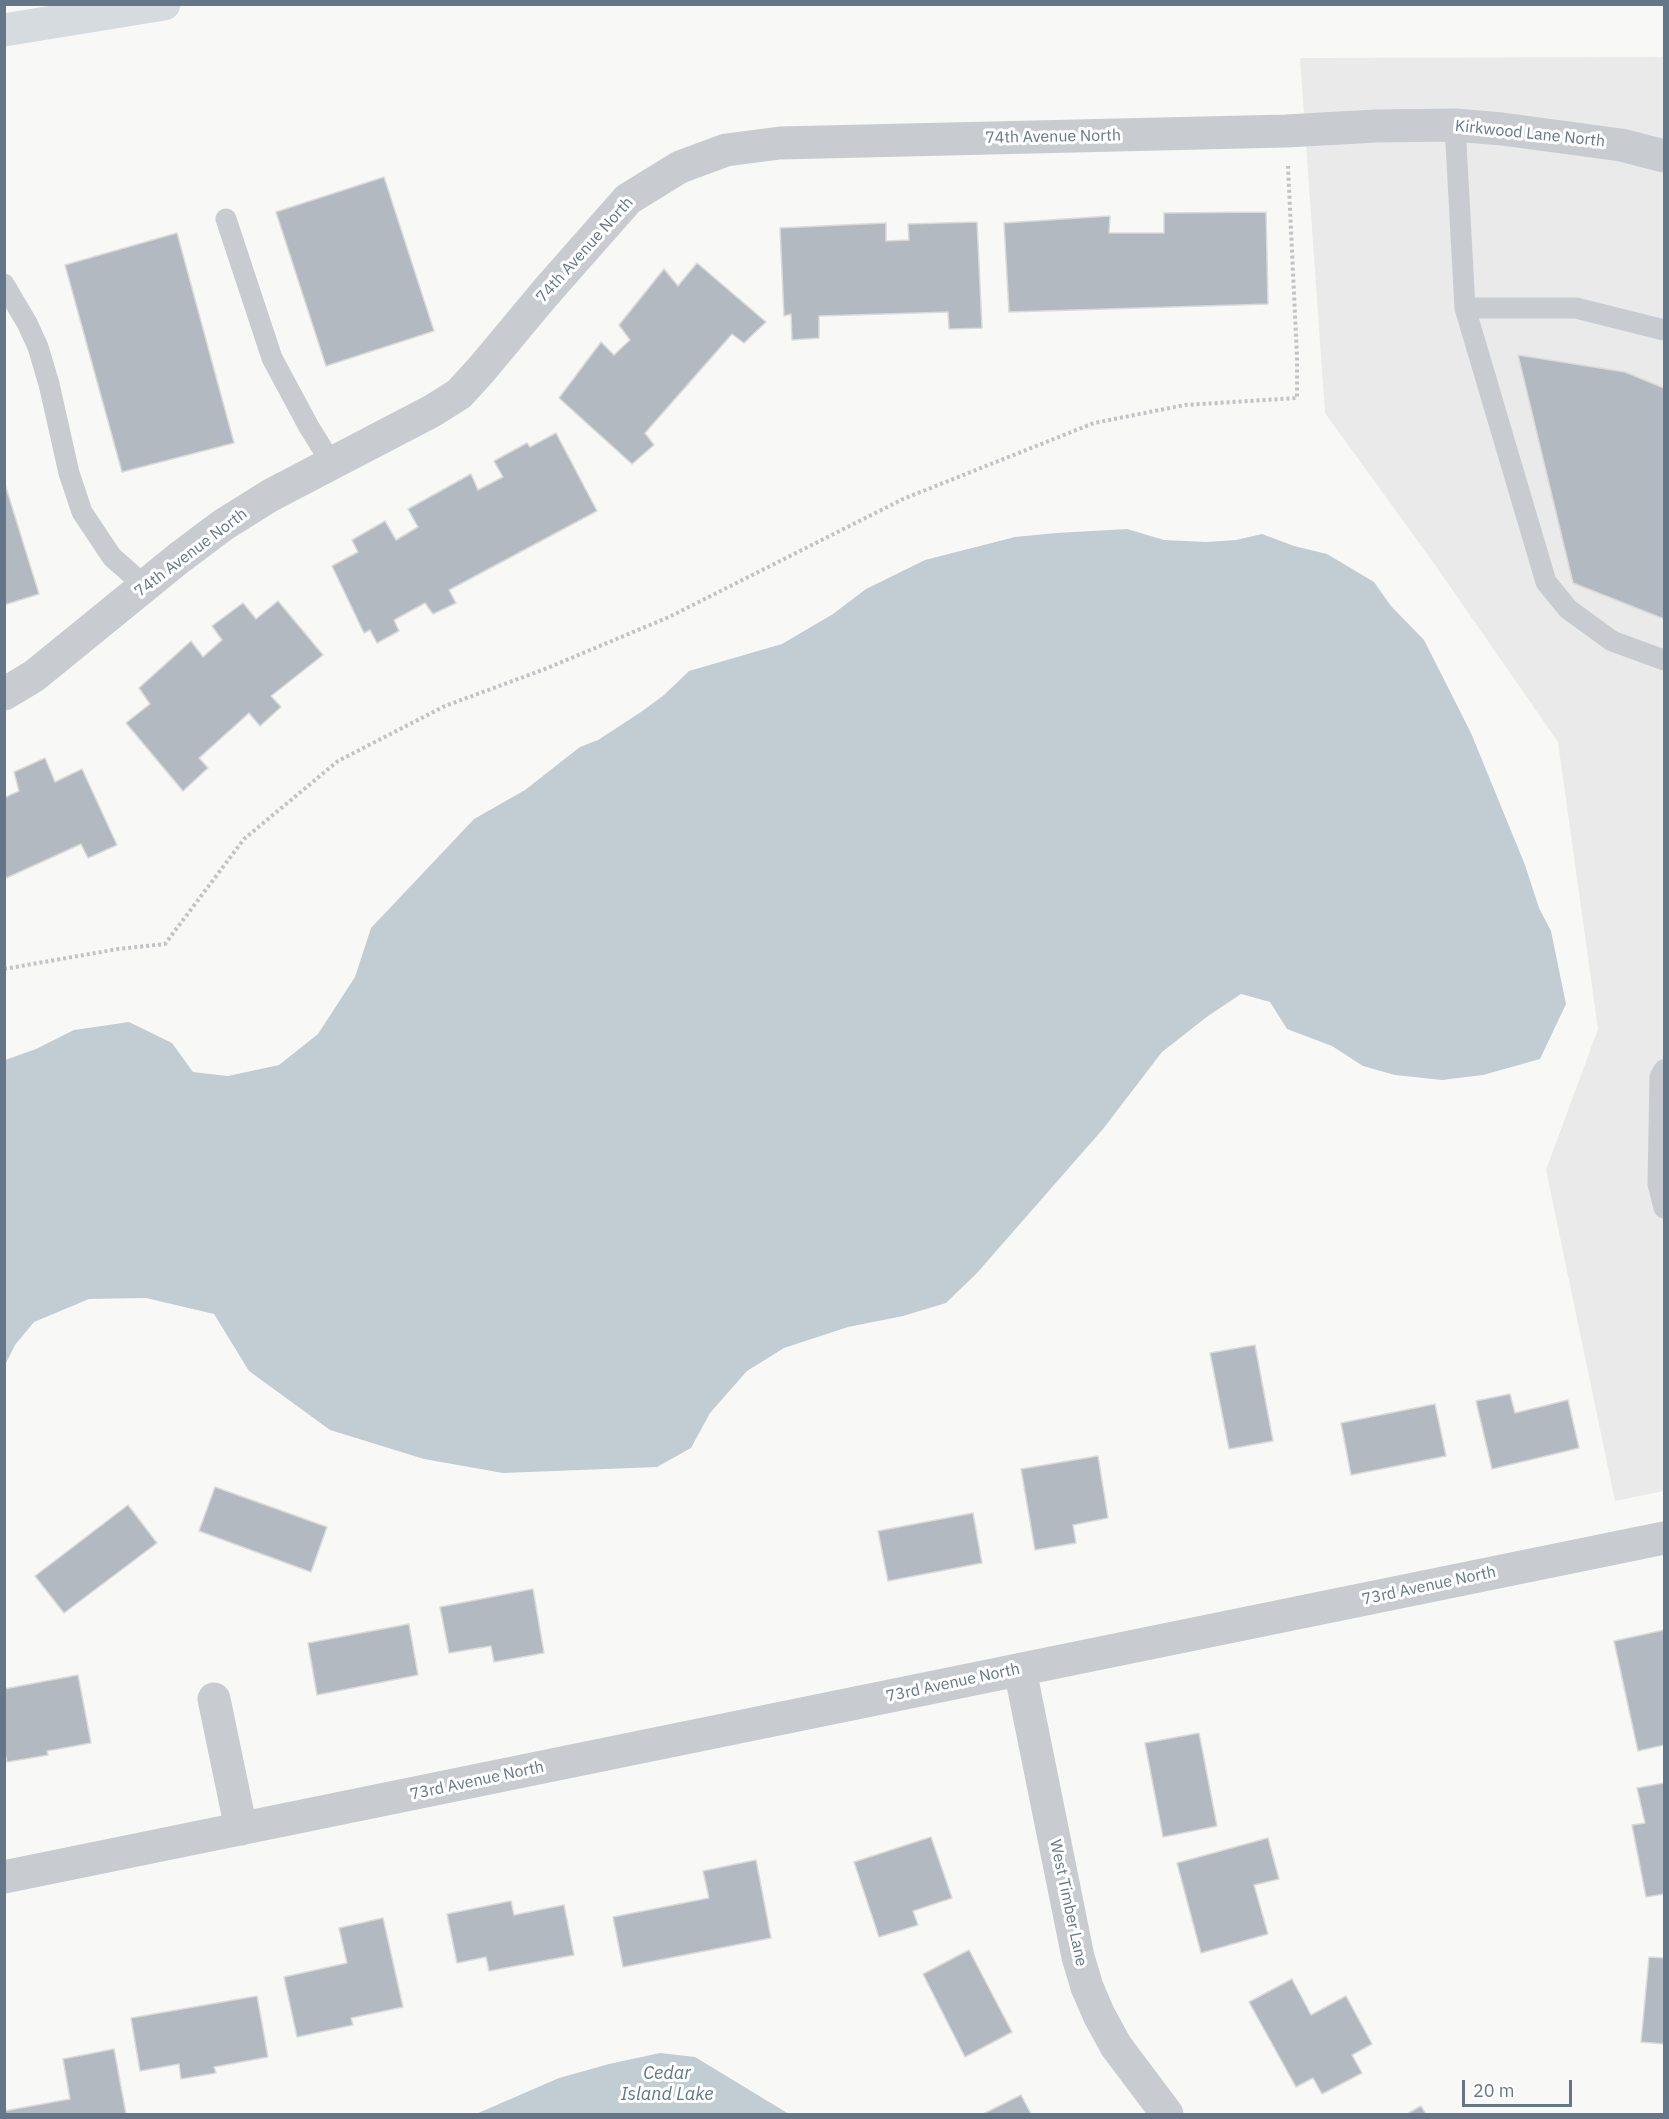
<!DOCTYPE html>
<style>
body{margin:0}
#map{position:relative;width:1669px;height:2119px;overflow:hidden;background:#f8f9f6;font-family:"IBM Plex Sans",sans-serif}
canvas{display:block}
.frame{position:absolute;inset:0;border:6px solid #64768a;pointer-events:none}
.scale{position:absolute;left:1462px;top:2080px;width:110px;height:27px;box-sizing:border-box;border:3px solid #64768a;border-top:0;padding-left:8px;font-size:18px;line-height:21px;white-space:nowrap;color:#64768a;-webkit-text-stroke:4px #fff;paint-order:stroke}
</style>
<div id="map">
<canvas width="1669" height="2119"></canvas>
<div class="frame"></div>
<div class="scale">20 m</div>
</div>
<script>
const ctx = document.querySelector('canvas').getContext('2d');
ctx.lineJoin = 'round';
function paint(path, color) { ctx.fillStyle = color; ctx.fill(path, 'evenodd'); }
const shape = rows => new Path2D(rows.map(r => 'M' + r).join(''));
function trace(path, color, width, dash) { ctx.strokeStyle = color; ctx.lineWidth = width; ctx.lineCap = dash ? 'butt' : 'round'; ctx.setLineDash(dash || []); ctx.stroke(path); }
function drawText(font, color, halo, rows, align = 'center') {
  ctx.font = font + ' "IBM Plex Sans",sans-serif'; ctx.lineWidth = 6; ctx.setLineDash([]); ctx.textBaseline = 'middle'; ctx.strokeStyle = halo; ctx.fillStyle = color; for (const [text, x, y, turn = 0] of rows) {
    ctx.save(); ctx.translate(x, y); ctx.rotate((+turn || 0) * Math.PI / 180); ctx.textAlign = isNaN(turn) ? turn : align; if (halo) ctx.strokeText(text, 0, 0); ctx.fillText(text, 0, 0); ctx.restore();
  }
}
const built = shape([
 [1664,57,1664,1491,1615,1501,1546,1170,1598,1029,1558,742,1433,562,1325,413,1300,58]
]);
const water = shape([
 [1127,529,1164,540,1206,542,1236,540,1262,534,1294,546,1327,554,1374,582,1391,606,1424,640,1471,733,1525,865,1539,908,1551,931,1566,1004,1540,1059,1483,1075,1442,1080,1395,1075,1363,1066,1332,1046,1287,1029,1270,1002,1241,994,1208,1016,1162,1052,1103,1129,977,1273,946,1303,903,1316,848,1327,784,1348,747,1371,710,1413,691,1448,657,1467,503,1473,424,1459,330,1430,249,1371,214,1314,146,1298,89,1299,34,1322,15,1345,5,1365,5,1060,36,1049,74,1030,129,1022,172,1043,193,1072,228,1076,279,1065,318,1034,355,977,371,928,474,819,525,790,580,747,598,740,641,712,664,695,689,671,782,644,833,614,866,589,925,560,1015,537,1056,533],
 [660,2053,695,2057,789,2114,476,2114,559,2078,609,2064]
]);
const building = shape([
 [384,177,434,331,326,366,276,212,384,177],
 [1266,212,1268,304,1009,312,1004,223,1110,216,1109,233,1164,233,1164,213,1266,212],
 [977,222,982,328,949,329,948,312,819,316,819,338,792,340,791,314,784,316,780,228,886,223,886,241,909,240,908,224,977,222],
 [177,233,234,443,122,472,65,265,177,233],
 [697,263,766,322,744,343,732,334,645,433,654,445,632,464,559,398,601,342,614,355,630,340,619,325,664,269,678,286,697,263],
 [1518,355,1625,372,1664,388,1664,619,1573,583,1518,355],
 [556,433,597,511,449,590,456,603,433,614,425,603,394,620,399,631,377,643,370,630,364,633,332,566,358,552,352,540,385,521,396,540,418,527,408,509,471,474,478,490,503,477,494,461,527,443,530,447,556,433],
 [4,481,39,594,4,605,4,481],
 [278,601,323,655,271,696,281,707,260,726,249,713,199,758,208,768,183,791,126,723,150,704,139,688,191,641,203,657,222,640,212,626,243,603,256,619,278,601],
 [45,758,55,782,82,769,117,845,88,858,81,844,4,879,4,798,19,791,14,772,45,758],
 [1255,1345,1273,1441,1229,1449,1210,1353,1255,1345],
 [1510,1394,1515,1413,1568,1400,1579,1448,1492,1469,1476,1401,1510,1394],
 [1435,1404,1446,1456,1351,1475,1341,1423,1435,1404],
 [1098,1456,1108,1518,1073,1525,1076,1543,1035,1550,1021,1469,1098,1456],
 [215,1487,327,1527,311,1572,199,1531,215,1487],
 [128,1505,157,1543,64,1613,35,1576,128,1505],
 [973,1513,982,1563,888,1581,878,1531,973,1513],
 [533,1589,544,1653,494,1662,491,1646,449,1653,440,1607,533,1589],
 [409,1624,418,1675,317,1695,308,1643,409,1624],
 [1664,1630,1664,1745,1638,1751,1614,1641,1664,1630],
 [78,1675,91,1743,47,1751,48,1755,7,1762,4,1749,4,1689,78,1675],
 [1199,1733,1217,1826,1163,1837,1145,1743,1199,1733],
 [1664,1783,1664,1894,1646,1897,1632,1825,1645,1823,1637,1788,1664,1783],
 [931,1837,952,1898,913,1911,918,1925,879,1937,854,1862,931,1837],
 [1268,1838,1279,1879,1254,1885,1268,1934,1201,1953,1177,1863,1268,1838],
 [756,1860,771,1938,623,1967,613,1917,709,1898,703,1871,756,1860],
 [511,1901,514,1915,564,1905,574,1955,489,1971,486,1957,457,1963,447,1914,511,1901],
 [383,1918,403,2007,351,2018,353,2025,297,2037,284,1977,347,1963,339,1928,383,1918],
 [969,1950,1012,2032,965,2057,923,1974,969,1950],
 [1649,1957,1664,1958,1664,2044,1641,2042,1649,1957],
 [1292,1979,1311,2015,1346,1996,1372,2044,1352,2055,1362,2073,1322,2094,1313,2078,1296,2087,1249,2002,1292,1979],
 [257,1996,268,2057,214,2067,216,2073,181,2079,179,2064,140,2071,131,2018,257,1996],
 [114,2049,126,2114,4,2114,4,2111,70,2099,63,2059,114,2049],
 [1021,2095,1031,2114,983,2114,1021,2095],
 [1421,2106,1426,2114,1407,2114,1421,2106]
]);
const path = shape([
 [4,969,118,949,165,944,244,839,338,761,445,706,545,669,669,617,903,499,1094,423,1185,405,1297,398,1297,357,1288,166]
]);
const lane = shape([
 [1455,125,1465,308,1576,308,1664,330],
 [226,219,272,358,309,427,332,464],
 [4,284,27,323,38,347,49,384,69,473,82,512,112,557,145,586],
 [1465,308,1546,582,1568,609,1612,641,1664,660],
 [1664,1070,1660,1077,1658,1184,1664,1208]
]);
const street = shape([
 [4,694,34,676,179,558,223,525,271,495,432,411,459,394,481,370,546,292,628,199,680,167,726,150,780,143,1286,131,1376,126,1455,125,1502,129,1621,145,1664,156],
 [1020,1670,1078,1957,1087,1987,1099,2015,1116,2046,1167,2114],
 [214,1699,241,1829],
 [4,1877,1664,1538]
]);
const highway = shape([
 [4,30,164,4]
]);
const streetNames = [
 ["Kirkwood Lane North",1530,134,6],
 ["74th Avenue North",1053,137,-1],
 ["74th Avenue North",585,250,-48],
 ["74th Avenue North",191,553,-37],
 ["73rd Avenue North",1429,1586,-12],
 ["73rd Avenue North",953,1683,-12],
 ["73rd Avenue North",477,1781,-12],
 ["West Timber Lane",1068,1903,78]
];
const waterNames = [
 ["Cedar",667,2074],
 ["Island Lake",667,2095]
];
paint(built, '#e9eae9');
paint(water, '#c2cdd3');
paint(building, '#b2b9c1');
trace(building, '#dadad8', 1.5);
trace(path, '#c1c3c6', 4, [3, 3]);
trace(lane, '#c8ccd0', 21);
trace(street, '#c8ccd0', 33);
trace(highway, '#d6dbe0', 33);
drawText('16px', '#64768a', '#fff', streetNames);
drawText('italic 18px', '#607785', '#fff', waterNames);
</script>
